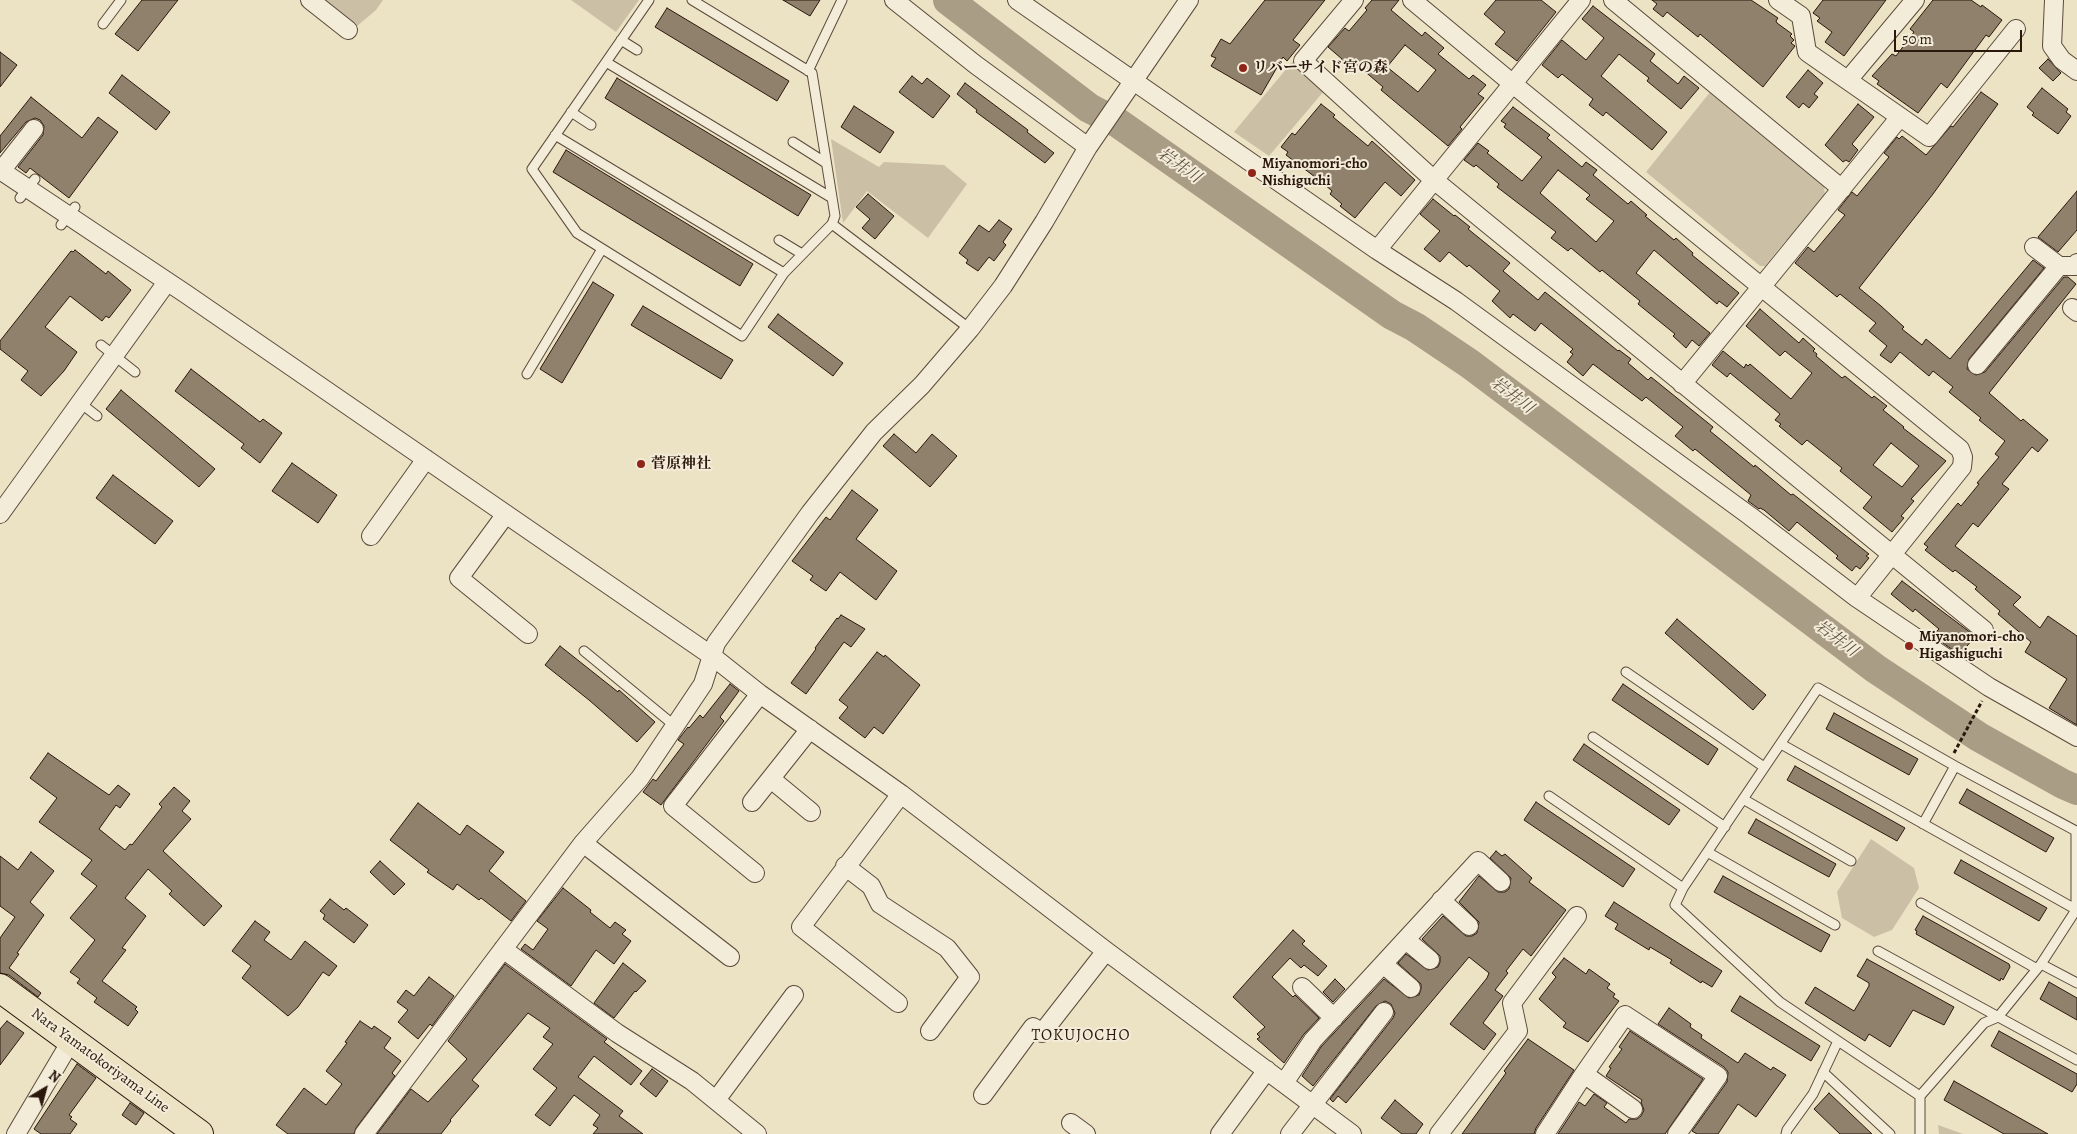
<!DOCTYPE html>
<meta charset="utf-8">
<style>
body{margin:0}
#map{position:relative;width:2077px;height:1134px;overflow:hidden;background:#ece2c4;font-family:Alegreya,serif}
canvas{display:block}
.north{position:absolute;left:20px;top:1064px;width:50px;height:50px;-webkit-text-stroke:4px #f3ecd9;paint-order:stroke;rotate:37deg;font-size:14px;font-weight:700;line-height:20px;text-align:center;color:#2b180d}
.north::after{content:'';display:block;margin:auto;width:18px;height:22px;background:#2b180d;clip-path:polygon(50% 0,100% 100%,50% 72%,0 100%)}
.scale{position:absolute;left:1894px;top:30px;width:128px;height:22px;box-sizing:border-box;border:2px solid #2b180d;border-top:0;padding-left:6px;font-size:15px;line-height:18px;white-space:nowrap;color:#2b180d;-webkit-text-stroke:4px #f3ecd9;paint-order:stroke}
</style>
<div id="map">
<canvas width="2077" height="1134"></canvas>
<div class="north">N</div>
<div class="scale">50 m</div>
</div>
<script>
const ctx = document.querySelector('canvas').getContext('2d');
ctx.lineJoin = 'round';
function paint(path, color) { ctx.fillStyle = color; ctx.fill(path, 'evenodd'); }
const shape = rows => new Path2D(rows.map(r => 'M' + r).join(''));
function trace(path, color, width, dash) { ctx.strokeStyle = color; ctx.lineWidth = width; ctx.lineCap = dash ? 'butt' : 'round'; ctx.setLineDash(dash || []); ctx.stroke(path); }
function drawText(font, color, halo, rows, align = 'center') {
  ctx.font = font + ' Alegreya,"Noto Serif JP",serif'; ctx.lineWidth = 4; ctx.setLineDash([]); ctx.textBaseline = 'middle'; ctx.strokeStyle = halo; ctx.fillStyle = color; for (const [text, x, y, turn = 0] of rows) {
    ctx.save(); ctx.translate(x, y); ctx.rotate((+turn || 0) * Math.PI / 180); ctx.textAlign = isNaN(turn) ? turn : align; if (halo) ctx.strokeText(text, 0, 0); ctx.fillText(text, 0, 0); ctx.restore();
  }
}
const green = shape([
 [321,0,383,0,376,10,356,27],
 [571,0,639,0,616,32],
 [1292,62,1324,91,1269,156,1234,132],
 [1711,91,1824,184,1825,197,1790,240,1786,240,1765,266,1760,266,1646,172],
 [831,139,879,167,884,162,944,165,967,184,928,238,867,191,843,223],
 [1871,839,1914,868,1919,888,1892,930,1874,937,1842,918,1837,892],
 [1938,1125,1963,1134,1939,1134]
]);
const river = shape([
 [948,0,1089,108,1118,123,1392,315,1415,327,1470,364,1876,669,1979,737,2063,784,2077,790]
]);
const building = shape([
 [142,0,178,0,138,51,115,34,142,0],
 [783,0,820,0,810,16,783,0],
 [1265,0,1325,0,1293,40,1300,45,1287,61,1283,57,1261,95,1211,66,1216,58,1211,56,1221,39,1230,44,1265,0],
 [1372,0,1399,0,1391,10,1422,36,1425,32,1444,48,1438,54,1469,79,1473,75,1486,85,1478,94,1484,98,1460,127,1462,129,1448,146,1381,90,1383,87,1355,63,1350,69,1340,61,1342,59,1328,47,1345,28,1349,31,1367,10,1365,8,1372,0],
 [1405,45,1436,70,1418,92,1387,67,1405,45],
 [1496,0,1541,0,1556,12,1517,61,1495,44,1505,32,1484,14,1496,0],
 [1652,0,1751,0,1778,18,1776,21,1777,23,1792,34,1790,36,1794,40,1791,43,1795,46,1763,87,1700,34,1698,37,1667,12,1663,17,1653,9,1657,4,1652,0],
 [1823,0,1886,0,1844,56,1825,42,1832,32,1817,21,1820,18,1813,13,1823,0],
 [1933,0,1971,0,1981,7,1982,5,2002,20,1989,37,1986,35,1947,88,1941,83,1918,113,1877,84,1879,81,1872,76,1892,54,1896,56,1914,32,1910,29,1933,0],
 [1593,6,1655,54,1650,61,1678,84,1684,76,1699,88,1681,109,1647,81,1649,78,1619,54,1601,76,1667,132,1652,150,1606,112,1603,116,1589,105,1593,99,1562,74,1558,78,1542,65,1562,40,1586,60,1604,38,1582,19,1593,6],
 [667,8,789,81,777,101,655,27,667,8],
 [0,52,17,65,0,87,0,52],
 [2048,59,2061,73,2053,81,2039,68,2048,59],
 [1808,70,1823,83,1814,94,1818,97,1809,108,1803,103,1799,108,1786,97,1808,70],
 [122,75,170,112,156,130,109,93,122,75],
 [912,76,922,84,927,78,950,96,933,118,899,92,912,76],
 [617,78,811,195,798,216,605,98,617,78],
 [965,83,1028,130,1027,132,1054,153,1045,163,976,112,977,110,957,94,965,83],
 [2042,88,2068,109,2066,112,2071,116,2058,134,2032,115,2034,113,2027,107,2042,88],
 [1981,92,1998,104,1933,194,1859,288,1881,306,1904,327,1902,329,1922,345,1926,339,1950,359,2033,260,2044,268,1969,359,1967,369,1976,375,1985,372,2064,277,2068,277,2076,284,1989,393,2021,421,2023,419,2048,440,2038,452,2032,447,2002,484,2009,489,1978,527,1973,523,1955,546,2021,597,2013,605,2040,628,2048,616,2077,636,2077,725,2049,708,2067,679,2025,652,2031,642,1998,614,2000,611,1975,589,1977,587,1955,570,1953,572,1925,550,1928,547,1924,544,1958,503,1961,506,1979,484,1977,483,1999,457,1995,454,2005,441,1979,420,1981,418,1949,392,1953,387,1933,371,1929,376,1900,352,1891,363,1880,355,1887,346,1869,331,1876,323,1840,294,1837,297,1795,263,1808,247,1814,252,1845,215,1838,210,1852,192,1857,196,1889,157,1884,153,1897,137,1899,139,1902,136,1926,155,1951,126,1953,127,1981,92],
 [31,97,82,138,98,117,118,132,69,198,30,168,26,173,18,167,43,135,44,126,40,120,35,118,26,122,0,153,0,136,31,97],
 [1321,104,1335,115,1333,117,1368,146,1372,141,1415,180,1401,196,1385,182,1355,218,1340,206,1342,204,1330,194,1332,191,1323,183,1286,155,1288,152,1281,147,1292,133,1295,135,1321,104],
 [1858,104,1874,117,1852,144,1858,150,1849,162,1846,160,1843,162,1825,145,1858,104],
 [854,106,894,132,880,153,841,127,854,106],
 [1513,107,1550,135,1547,138,1582,167,1586,162,1597,170,1593,175,1628,204,1631,201,1647,215,1645,216,1674,240,1676,238,1693,253,1692,255,1739,293,1727,307,1719,301,1717,304,1654,250,1636,273,1710,333,1699,346,1692,340,1686,348,1673,336,1675,334,1638,304,1640,301,1602,270,1600,272,1571,248,1568,251,1551,238,1556,232,1497,187,1499,184,1476,165,1474,167,1464,160,1478,143,1489,151,1487,153,1522,181,1542,157,1504,127,1506,124,1501,121,1513,107],
 [1558,170,1590,195,1586,199,1614,221,1596,242,1540,193,1558,170],
 [566,150,753,264,740,286,553,172,566,150],
 [2077,191,2077,230,2058,252,2038,237,2077,191],
 [868,194,894,216,875,239,862,228,870,219,856,207,868,194],
 [1433,199,1454,216,1455,215,1470,227,1468,229,1510,263,1503,271,1538,300,1545,292,1618,351,1619,350,1631,359,1628,363,1648,380,1651,377,1713,427,1710,431,1754,467,1755,465,1791,495,1793,494,1869,554,1866,556,1869,558,1860,569,1856,566,1852,571,1836,558,1838,556,1797,522,1789,531,1764,510,1760,508,1759,509,1748,501,1751,495,1695,449,1693,451,1675,436,1683,427,1646,397,1642,401,1593,364,1583,376,1567,362,1573,354,1570,352,1573,349,1541,323,1535,331,1513,314,1510,318,1492,301,1500,291,1469,265,1467,267,1449,252,1440,262,1424,249,1440,231,1420,214,1433,199],
 [999,220,1012,229,1003,242,1006,245,994,261,989,257,978,271,966,263,968,260,959,253,979,225,989,232,999,220],
 [75,250,106,274,108,271,131,290,109,318,106,316,102,321,70,296,45,327,77,352,64,371,41,396,21,380,28,371,0,349,0,341,71,251,73,252,75,250],
 [593,282,614,295,562,383,540,369,593,282],
 [643,306,733,360,721,379,631,325,643,306],
 [1760,309,1799,343,1803,338,1815,349,1813,351,1817,354,1816,356,1842,378,1845,376,1872,398,1874,396,1887,406,1883,410,1904,427,1903,428,1946,461,1911,499,1914,501,1901,516,1904,518,1892,532,1863,508,1872,497,1840,471,1842,468,1807,440,1802,445,1779,426,1781,424,1775,420,1780,414,1730,373,1727,377,1712,365,1723,351,1744,368,1746,364,1748,366,1750,364,1791,399,1812,373,1785,351,1780,356,1746,326,1760,309],
 [1891,443,1919,466,1902,487,1873,465,1891,443],
 [778,314,843,363,833,376,768,327,778,314],
 [191,369,260,422,263,419,282,433,260,463,241,448,244,444,175,391,191,369],
 [121,390,215,469,199,487,106,409,121,390],
 [894,434,916,453,932,434,957,456,930,487,883,446,894,434],
 [292,463,337,495,318,523,272,491,292,463],
 [113,475,173,521,155,544,96,498,113,475],
 [852,490,878,510,856,539,897,571,876,600,840,572,826,591,810,580,813,576,792,561,826,517,830,520,852,490],
 [1902,581,1975,636,1960,655,1943,643,1944,641,1935,633,1939,629,1915,609,1913,612,1891,594,1902,581],
 [841,615,865,629,851,647,844,642,806,694,791,683,816,649,815,648,837,618,838,619,841,615],
 [1677,619,1766,695,1753,710,1665,633,1677,619],
 [560,646,618,692,619,690,655,722,637,742,589,700,545,665,560,646],
 [877,652,884,657,885,655,920,685,883,734,874,727,865,738,839,718,848,707,839,700,877,652],
 [730,684,739,691,720,717,724,721,661,805,643,792,653,779,656,781,684,744,678,740,688,727,689,728,700,715,703,718,730,684],
 [1623,684,1718,749,1708,765,1612,700,1623,684],
 [1834,713,1918,759,1909,775,1826,729,1834,713],
 [1584,744,1680,810,1669,825,1573,760,1584,744],
 [48,753,109,795,118,785,130,794,120,808,116,805,99,829,125,850,130,844,132,845,162,807,159,804,174,787,190,801,182,811,191,819,163,851,222,906,204,926,169,894,172,891,148,869,125,898,146,916,122,948,126,950,102,981,137,1007,135,1009,138,1012,128,1026,94,1002,97,998,77,983,80,979,70,972,95,940,70,918,97,886,81,874,92,860,39,822,57,798,30,778,48,753],
 [1795,766,1905,828,1897,841,1787,780,1795,766],
 [1967,789,2054,838,2046,852,1959,803,1967,789],
 [1536,802,1635,869,1623,887,1524,820,1536,802],
 [418,803,460,835,467,825,504,852,489,871,526,901,511,921,481,898,479,900,457,884,453,890,427,872,429,870,390,840,418,803],
 [1756,819,1836,864,1829,877,1748,833,1756,819],
 [1496,851,1502,856,1505,854,1532,878,1529,882,1566,910,1531,956,1523,949,1506,971,1508,973,1495,990,1503,996,1483,1023,1496,1034,1484,1050,1450,1024,1487,978,1489,973,1469,957,1346,1103,1338,1096,1333,1102,1330,1099,1393,1018,1395,1013,1391,1004,1385,1001,1376,1006,1313,1086,1302,1076,1321,1047,1384,979,1409,998,1419,995,1421,989,1421,984,1398,963,1406,954,1428,970,1438,967,1440,962,1440,956,1422,939,1443,916,1466,936,1472,936,1477,933,1479,922,1459,902,1479,876,1498,892,1505,892,1509,889,1511,878,1490,858,1496,851],
 [31,852,54,871,30,902,44,915,17,953,19,954,9,968,41,993,38,997,9,975,0,973,0,938,15,917,0,906,0,856,18,870,31,852],
 [1961,860,2047,908,2039,921,1954,873,1961,860],
 [380,861,405,884,394,895,370,872,380,861],
 [1723,876,1830,935,1821,952,1714,892,1723,876],
 [563,888,591,910,590,912,610,928,615,922,626,930,622,934,631,941,614,964,596,950,571,986,521,949,525,944,533,950,548,929,537,921,563,888],
 [330,899,344,910,346,908,368,925,354,943,323,919,325,915,320,911,330,899],
 [1614,902,1722,971,1712,987,1702,981,1701,983,1670,963,1672,960,1650,947,1649,950,1615,929,1618,924,1605,916,1614,902],
 [1923,916,2009,964,2010,967,2003,980,2001,978,2000,981,1916,934,1917,931,1915,930,1923,916],
 [255,921,270,932,264,940,291,960,305,941,337,966,329,976,323,972,298,1007,288,1016,242,978,251,966,232,951,255,921],
 [1293,930,1305,941,1302,944,1327,966,1318,976,1304,965,1301,968,1290,958,1272,977,1293,997,1295,995,1319,1018,1304,1034,1284,1063,1257,1039,1260,1037,1257,1034,1265,1027,1233,997,1293,930],
 [1564,958,1586,974,1589,969,1610,984,1607,988,1615,994,1613,997,1619,1001,1588,1042,1563,1027,1566,1023,1539,999,1556,977,1552,973,1564,958],
 [1867,959,1954,1007,1944,1025,1913,1010,1890,1047,1869,1034,1865,1041,1805,1003,1815,987,1854,1011,1869,986,1869,983,1857,976,1867,959],
 [623,963,646,981,636,992,635,991,614,1018,594,1003,623,963],
 [505,964,607,1039,604,1042,642,1071,631,1085,594,1056,578,1077,623,1111,619,1116,643,1134,593,1134,598,1128,593,1125,600,1115,574,1095,550,1126,535,1115,557,1088,533,1069,553,1044,543,1037,550,1028,528,1013,472,1080,479,1086,450,1120,451,1121,441,1134,377,1134,411,1089,428,1102,467,1059,448,1041,505,964],
 [429,977,454,996,432,1026,430,1024,418,1039,398,1022,408,1010,397,1002,406,990,414,996,429,977],
 [1335,979,1345,989,1333,1002,1323,992,1335,979],
 [2049,982,2077,998,2077,1020,2040,999,2049,982],
 [1740,996,1820,1046,1811,1061,1731,1011,1740,996],
 [1669,1008,1691,1024,1690,1027,1702,1035,1701,1038,1738,1063,1745,1053,1771,1070,1773,1067,1786,1075,1756,1117,1738,1104,1718,1134,1697,1134,1692,1131,1727,1082,1728,1072,1724,1067,1658,1024,1669,1008],
 [7,1021,24,1033,0,1065,0,1029,7,1021],
 [360,1021,372,1029,374,1026,391,1038,384,1048,401,1061,392,1073,395,1076,356,1128,354,1134,288,1134,276,1125,304,1088,326,1105,342,1084,326,1071,347,1043,345,1042,360,1021],
 [1630,1031,1703,1079,1665,1134,1558,1134,1579,1102,1585,1106,1594,1094,1607,1103,1604,1107,1626,1123,1629,1119,1637,1119,1641,1116,1644,1110,1641,1102,1642,1100,1606,1076,1611,1068,1609,1067,1622,1049,1619,1047,1630,1031],
 [1999,1031,2077,1074,2077,1084,2072,1092,1991,1046,1999,1031],
 [1528,1039,1574,1070,1536,1128,1534,1134,1462,1134,1506,1073,1504,1071,1528,1039],
 [77,1064,96,1078,69,1115,72,1117,70,1119,77,1124,70,1134,41,1134,34,1129,77,1064],
 [652,1069,668,1081,656,1097,640,1084,652,1069],
 [1954,1081,2048,1134,2004,1134,1944,1100,1954,1081],
 [1829,1093,1872,1134,1840,1134,1814,1109,1829,1093],
 [1395,1100,1423,1124,1416,1134,1402,1134,1381,1118,1395,1100],
 [130,1103,144,1113,136,1125,122,1115,130,1103]
]);
const path = shape([
 [1954,753,1982,701]
]);
const lane = shape([
 [649,0,532,169,577,233,742,336,784,273,832,224,835,216,812,73,692,0],
 [103,24,121,0],
 [621,40,637,50],
 [606,62,832,198],
 [808,71,842,0],
 [571,112,591,125],
 [555,135,784,273],
 [793,142,826,163],
 [20,198,35,179],
 [832,224,970,329],
 [61,225,75,207],
 [779,240,802,254],
 [101,345,135,372],
 [527,374,602,249],
 [79,402,97,416],
 [584,651,675,726],
 [1626,672,1764,767],
 [1593,737,1725,827],
 [1781,744,2077,910],
 [1549,796,1683,888],
 [1743,799,1851,861],
 [1923,824,1955,766],
 [1709,853,1835,925],
 [1921,903,2037,969],
 [1878,951,2077,1060],
 [2041,964,2077,983],
 [1823,1072,1890,1134],
 [1920,1096,1780,1002,1675,905,1683,888,1818,688,1955,766,2076,831,2076,910,2041,964,1998,1017,1984,1023,1920,1096,1920,1134],
 [1786,1134,1787,1130,1813,1094,1838,1041]
]);
const street = shape([
 [310,0,348,30],
 [894,0,976,65,1088,147],
 [1017,0,1377,250,1456,301,1750,516,1857,598,1989,687,2077,737],
 [1354,0,1303,61,1434,180,1984,630],
 [1412,0,1513,84,1960,449,1963,457,1962,467,1857,598],
 [1613,0,1842,189],
 [1778,0,1801,16,1807,52,1929,137,2016,29],
 [2054,0,2052,46,2062,60,2077,71],
 [1848,80,1915,0],
 [0,170,186,294,712,656,760,694,901,794,1106,951,1352,1134],
 [1,171,34,129],
 [2034,247,2059,266],
 [1377,250,1581,0],
 [2072,308,2077,312],
 [1977,365,2059,266,2075,266,2077,263],
 [1682,384,1900,117],
 [0,514,167,282],
 [506,514,459,578,528,634],
 [371,536,426,459],
 [771,779,811,812],
 [752,802,810,729],
 [583,843,730,957],
 [845,866,871,886,880,904,947,948,970,977,930,1031],
 [755,873,673,806,760,694],
 [1441,900,1469,926],
 [1406,940,1430,960],
 [503,949,617,1033,692,1081,757,1134],
 [1383,964,1411,988],
 [1302,987,1334,1018],
 [898,1003,801,927,901,794],
 [1584,1074,1633,1109],
 [1284,1083,1313,1040,1478,861,1501,882],
 [983,1095,1033,1027,1042,1033,1106,951],
 [716,1100,794,995],
 [1071,1123,1086,1134],
 [16,1134,71,1041],
 [364,1134,583,843,640,778,703,684,716,643,810,513,874,432,922,385,970,329,1003,286,1044,222,1088,147,1189,0],
 [1220,1134,1267,1070],
 [1290,1134,1384,1012],
 [1439,1134,1518,1031,1512,1003,1577,916],
 [1545,1134,1584,1074,1625,1015,1718,1076,1677,1134]
]);
const primary = shape([
 [0,988,199,1134]
]);
const markers = [
 [1243,68,5,"#8f2418"],
 [1252,173,5,"#8f2418"],
 [641,464,5,"#8f2418"],
 [1909,646,5,"#8f2418"]
];
const poiNames = [
 ["リバーサイド宮の森",1253,68],
 ["Miyanomori-cho",1262,164],
 ["Nishiguchi",1262,181],
 ["菅原神社",651,464],
 ["Miyanomori-cho",1919,637],
 ["Higashiguchi",1919,654]
];
const streetNames = [
 ["Nara Yamatokoriyama Line",100,1061,36]
];
const waterNames = [
 ["岩井川",1179,166,35],
 ["岩井川",1512,396,37],
 ["岩井川",1836,639,37]
];
const neighbourhoodNames = [
 ["TOKUJOCHO",1081,1036]
];
paint(green, '#cbc0a5');
trace(river, '#aa9d86', 30);
paint(building, '#8f816c');
trace(building, '#2b180d', 1);
trace(lane, '#5b4a3b', 11);
trace(street, '#5b4a3b', 20);
trace(primary, '#2b180d', 30);
trace(path, '#2b180d', 3, [4, 2.5]);
trace(lane, '#f3ecd9', 9);
trace(street, '#f3ecd9', 18);
trace(primary, '#ece2c4', 28);
for (const [x, y, r, color] of markers) { const dot = new Path2D(); dot.arc(x, y, r, 0, 2 * Math.PI); ctx.fillStyle = color; ctx.fill(dot); trace(dot, '#f3ecd9', 2); }
drawText('bold 15px', '#2b180d', '#f3ecd9', poiNames, 'left');
drawText('15px', '#2b180d', '#f3ecd9', streetNames);
drawText('italic 16px', '#5e4d3d', '#f3ecd9', waterNames);
ctx.letterSpacing = '1px';
drawText('16px', '#2b180d', '#f3ecd9', neighbourhoodNames);
ctx.letterSpacing = '0px';
</script>
